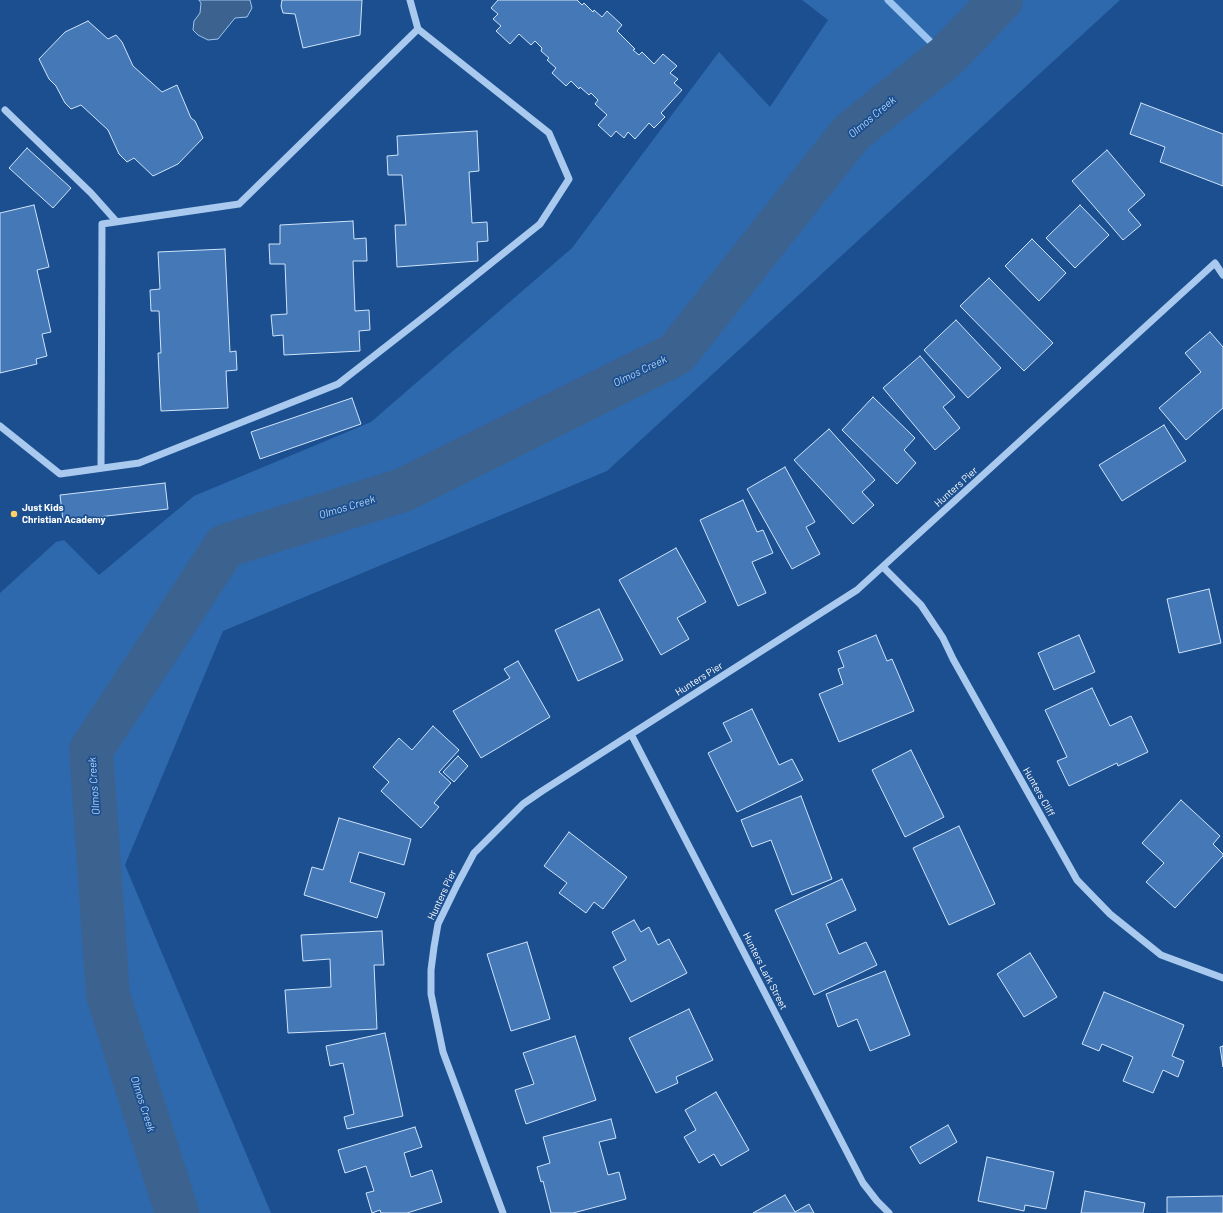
<!DOCTYPE html>
<style>
body{margin:0}
canvas{display:block;background:#1b4f8f}
</style>
<canvas width="1223" height="1213"></canvas>
<script>
const ctx = document.querySelector('canvas').getContext('2d');
ctx.lineJoin = 'round';
function paint(path, color) { ctx.fillStyle = color; ctx.fill(path, 'evenodd'); }
const shape = rows => new Path2D(rows.map(r => 'M' + r).join(''));
function trace(path, color, width, dash) { ctx.strokeStyle = color; ctx.lineWidth = width; ctx.lineCap = dash ? 'butt' : 'round'; ctx.setLineDash(dash || []); ctx.stroke(path); }
function drawText(font, color, halo, rows, align = 'center') {
  ctx.font = font + ' Barlow,sans-serif'; ctx.lineWidth = 3.5; ctx.setLineDash([]); ctx.textBaseline = 'middle'; ctx.strokeStyle = halo; ctx.fillStyle = color; for (const [text, x, y, turn = 0] of rows) {
    ctx.save(); ctx.translate(x, y); ctx.rotate((+turn || 0) * Math.PI / 180); ctx.textAlign = isNaN(turn) ? turn : align; if (halo) ctx.strokeText(text, 0, 0); ctx.fillText(text, 0, 0); ctx.restore();
  }
}
const green = shape([
 [802,0,1120,0,607,471,223,631,125,865,271,1213,0,1213,0,593,56,542,64,540,99,575,194,496,371,422,572,248,719,52,770,107,828,20]
]);
const water = shape([
 [199,0,250,0,252,8,247,17,235,18,218,39,208,40,198,35,193,30,194,21,200,13,201,3,199,0]
]);
const stream = shape([
 [888,0,946,57]
]);
const river = shape([
 [177,1213,108,995,91,750,225,546,403,490,676,354,851,133,946,57,1001,0]
]);
const building = shape([
 [282,0,362,0,360,35,303,48,295,14,283,13,281,6,282,0],
 [498,0,577,0,582,5,584,3,593,12,594,10,602,17,607,11,622,25,617,31,635,49,633,50,639,55,642,52,654,64,663,54,677,66,670,73,678,79,674,83,682,90,661,113,665,117,654,128,649,123,635,139,628,132,624,138,616,131,611,137,598,125,607,115,595,104,598,100,591,93,589,95,580,87,579,89,571,81,566,86,552,73,556,68,547,60,549,58,541,51,542,48,535,41,531,45,519,34,510,44,496,31,501,26,493,19,498,14,491,8,498,0],
 [88,21,108,39,116,35,122,42,133,66,162,92,177,85,191,118,195,121,203,138,178,164,153,176,134,158,127,162,119,154,108,130,81,105,71,109,65,103,56,86,49,79,39,59,65,32,88,21],
 [1141,103,1223,134,1223,186,1160,162,1165,147,1130,134,1141,103],
 [477,131,479,171,469,172,472,223,487,222,488,241,477,242,478,261,397,267,395,225,406,225,402,175,388,175,387,156,398,155,397,136,477,131],
 [27,148,71,188,53,208,9,168,27,148],
 [1107,150,1145,195,1128,210,1141,225,1123,240,1072,181,1107,150],
 [34,205,49,267,37,270,51,332,42,334,47,356,36,359,37,364,0,373,0,213,34,205],
 [1080,205,1109,235,1075,268,1046,238,1080,205],
 [353,221,354,239,366,238,367,261,353,261,355,311,369,310,370,330,359,331,360,351,284,355,283,335,273,336,271,315,287,314,285,264,270,264,269,244,280,244,280,225,353,221],
 [1032,239,1066,273,1039,301,1005,266,1032,239],
 [225,249,230,352,236,351,237,370,226,371,228,408,161,411,158,353,161,353,159,311,151,311,150,290,160,289,158,252,225,249],
 [989,278,1053,343,1024,371,960,306,989,278],
 [956,320,1001,368,968,398,924,350,956,320],
 [1210,332,1223,347,1223,408,1186,440,1159,408,1201,372,1185,353,1210,332],
 [920,356,955,397,943,407,960,428,935,450,883,388,920,356],
 [873,397,915,438,904,450,916,463,897,484,842,430,873,397],
 [352,398,361,424,260,459,251,432,352,398],
 [1164,425,1186,461,1122,501,1099,465,1164,425],
 [829,429,875,480,862,492,874,505,853,524,794,460,829,429],
 [785,467,815,522,806,527,820,554,792,569,747,489,785,467],
 [165,483,168,509,63,521,60,495,165,483],
 [743,500,757,532,763,530,773,553,752,562,766,593,738,606,700,520,743,500],
 [676,548,706,602,677,618,689,639,661,655,619,580,676,548],
 [1209,589,1221,643,1179,653,1167,599,1209,589],
 [599,609,623,660,578,681,555,630,599,609],
 [876,635,887,661,892,659,914,711,839,742,819,694,843,684,838,669,844,667,838,651,876,635],
 [1079,635,1095,672,1054,690,1038,653,1079,635],
 [518,661,550,717,481,758,453,711,510,678,504,669,518,661],
 [1092,688,1110,726,1131,716,1148,752,1118,766,1117,763,1069,786,1057,761,1067,757,1045,710,1092,688],
 [752,709,779,765,792,759,803,780,737,812,708,753,732,741,723,723,752,709],
 [433,726,459,750,439,772,451,783,434,803,439,807,421,828,381,791,389,782,373,767,399,738,412,750,433,726],
 [911,750,944,817,905,837,872,770,911,750],
 [458,756,468,766,454,782,443,772,458,756],
 [801,796,832,879,792,895,771,840,752,847,741,820,801,796],
 [1181,800,1220,836,1213,844,1223,854,1223,856,1175,908,1146,882,1164,863,1142,843,1181,800],
 [339,818,411,839,404,865,359,852,350,882,385,893,377,918,304,895,312,867,323,870,339,818],
 [959,826,995,904,949,925,913,848,959,826],
 [569,832,627,877,603,909,594,902,586,913,559,893,567,883,544,866,569,832],
 [842,879,856,910,826,924,839,954,866,942,877,965,814,995,775,910,842,879],
 [634,920,641,932,649,927,658,945,669,939,687,973,631,1002,613,967,626,960,612,932,634,920],
 [382,931,384,965,374,965,377,1029,288,1033,285,990,331,987,330,959,303,961,301,935,382,931],
 [527,942,550,1019,511,1031,487,954,527,942],
 [1030,953,1057,997,1024,1017,997,974,1030,953],
 [885,971,910,1035,870,1051,857,1019,838,1027,826,994,885,971],
 [1104,992,1184,1025,1172,1056,1184,1061,1178,1077,1163,1070,1153,1093,1123,1081,1133,1057,1102,1044,1099,1051,1082,1044,1104,992],
 [689,1009,713,1060,676,1077,678,1083,656,1093,629,1038,689,1009],
 [385,1033,403,1116,347,1129,344,1117,354,1114,343,1063,330,1066,326,1046,385,1033],
 [575,1036,596,1100,526,1124,515,1090,534,1084,523,1053,575,1036],
 [1223,1046,1223,1067,1220,1047,1223,1046],
 [716,1092,749,1150,721,1166,714,1154,699,1163,684,1137,696,1130,685,1110,716,1092],
 [611,1119,616,1138,599,1142,608,1175,619,1172,626,1199,573,1213,551,1213,543,1181,541,1182,537,1167,550,1163,543,1137,611,1119],
 [948,1125,957,1142,920,1164,910,1147,948,1125],
 [415,1127,422,1147,404,1153,411,1177,432,1170,442,1202,407,1213,381,1213,380,1210,372,1213,366,1193,374,1191,366,1166,345,1173,338,1150,415,1127],
 [987,1157,1054,1172,1046,1209,1025,1205,1024,1211,978,1201,987,1157],
 [1085,1191,1145,1203,1143,1213,1081,1213,1085,1191],
 [785,1195,795,1212,809,1204,814,1213,753,1213,785,1195],
 [1223,1196,1223,1213,1167,1213,1167,1197,1223,1196]
]);
const minor = shape([
 [5,110,91,193,116,221],
 [0,426,60,474,139,463,338,384,434,309,540,224,569,179,549,133,418,29,410,0],
 [101,468,102,224,239,204,418,29],
 [883,567,921,605,943,638,953,659,1077,880,1110,914,1161,955,1223,978],
 [631,734,863,1183,877,1201,889,1213],
 [503,1213,443,1052,431,994,431,970,434,947,438,924,457,885,474,853,523,804,542,791,857,590,1215,263,1223,275]
]);
const markers = [
 [14,514,4,"#ffd166"]
];
const streetNames = [
 ["Hunters Pier",956,487,-42],
 ["Hunters Pier",699,679,-32],
 ["Hunters Cliff",1039,792,61],
 ["Hunters Pier",442,895,-65],
 ["Hunters Lark Street",765,971,63]
];
const poiNames = [
 ["Just Kids",22,508],
 ["Christian Academy",22,520]
];
const waterNames = [
 ["Olmos Creek",872,117,-40],
 ["Olmos Creek",640,371,-26],
 ["Olmos Creek",347,507,-17],
 ["Olmos Creek",94,786,-94],
 ["Olmos Creek",143,1104,72]
];
paint(green, '#2e69ad');
paint(water, '#3c6290');
trace(water, '#9cc4f0', 1);
trace(stream, '#9cc4f0', 7);
trace(river, '#3c6290', 44);
paint(building, '#4478b7');
trace(building, '#cfe3fa', 1);
trace(minor, '#a9c9ee', 7);
for (const [x, y, r, color] of markers) { const dot = new Path2D(); dot.arc(x, y, r, 0, 2 * Math.PI); ctx.fillStyle = color; ctx.fill(dot); trace(dot, '#1b4f8f', 1.5); }
drawText('10px', '#fff', '#1b4f8f', streetNames);
drawText('bold 10px', '#fff', '#1b4f8f', poiNames, 'left');
drawText('italic 11px', '#b5d3f5', '#1b4f8f', waterNames);
</script>
